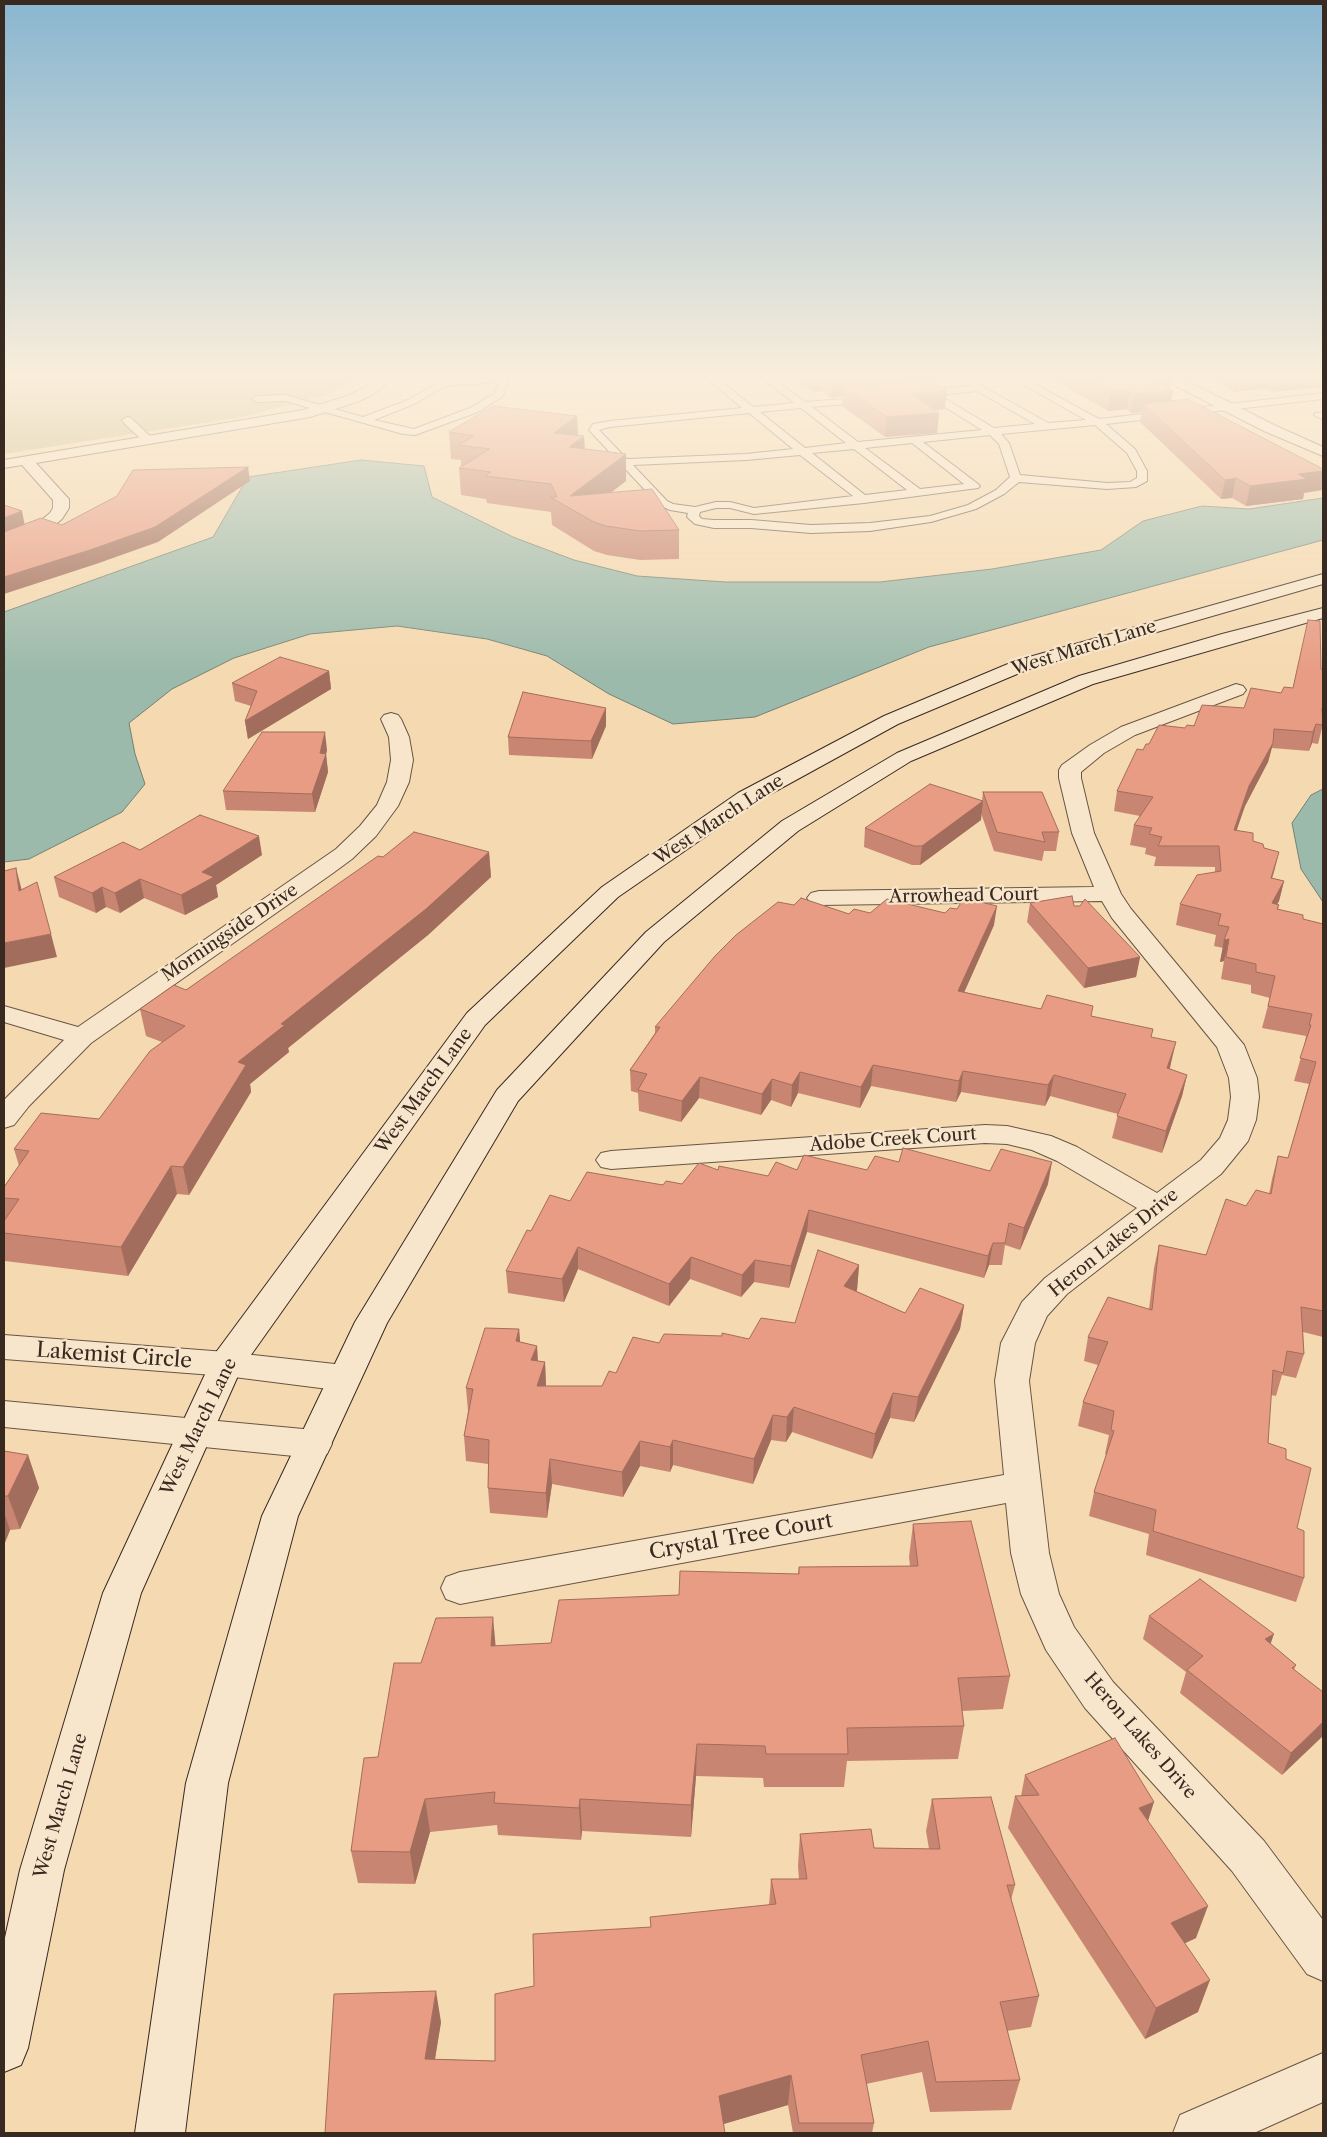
<!DOCTYPE html>
<style>
body{margin:0}
#map{position:relative;width:1327px;height:2137px;overflow:hidden;background:#f5d9b0;font-family:"Libre Caslon Text",serif}
canvas{display:block}
.frame{position:absolute;inset:0;border:5px solid #382921;pointer-events:none}
</style>
<div id="map">
<canvas width="1327" height="2137"></canvas>
<div class="frame"></div>
</div>
<script>
const ctx = document.querySelector('canvas').getContext('2d');
ctx.lineJoin = 'round';
function paint(path, color) { ctx.fillStyle = color; ctx.fill(path, 'evenodd'); }
const shape = rows => new Path2D(rows.map(r => 'M' + r).join(''));
function trace(path, color, width, dash) { ctx.strokeStyle = color; ctx.lineWidth = width; ctx.lineCap = dash ? 'butt' : 'round'; ctx.setLineDash(dash || []); ctx.stroke(path); }
function drawText(font, color, halo, rows, align = 'center') {
  ctx.font = font + ' "Libre Caslon Text",serif'; ctx.lineWidth = 4.5; ctx.setLineDash([]); ctx.textBaseline = 'middle'; ctx.strokeStyle = halo; ctx.fillStyle = color; for (const [text, x, y, turn = 0] of rows) {
    ctx.save(); ctx.translate(x, y); ctx.rotate((+turn || 0) * Math.PI / 180); ctx.textAlign = isNaN(turn) ? turn : align; if (halo) ctx.strokeText(text, 0, 0); ctx.fillText(text, 0, 0); ctx.restore();
  }
}
const green = shape([
 [4,374,357,374,356,378,345,387,323,396,242,417,4,454]
]);
const water = shape([
 [361,460,424,466,432,497,513,537,574,560,637,576,725,582,880,582,992,569,1101,550,1143,521,1202,506,1249,509,1323,498,1323,540,929,647,755,717,673,724,609,694,547,656,487,639,397,626,310,634,234,658,172,689,129,723,135,754,145,784,122,812,29,859,4,862,4,612,213,537,248,477,361,460],
 [1323,789,1323,902,1301,869,1292,823,1311,795,1323,789]
]);
const service = shape([
 [702,374,713,374,753,407,794,403,757,374,768,374,805,402,871,397,871,401,868,402,812,407,858,442,982,430,927,396,919,397,914,394,919,391,969,386,949,374,961,374,1048,423,1086,420,1004,374,1016,374,1099,419,1323,393,1323,399,1106,424,1135,449,1147,471,1147,481,1136,487,1107,489,1019,482,1004,494,976,509,931,522,870,531,811,533,751,528,714,528,695,524,687,517,688,513,670,510,659,505,589,430,593,424,610,421,742,408,702,374],
 [977,391,1035,424,994,428,939,395,977,391],
 [801,408,846,443,805,448,760,412,801,408],
 [749,413,793,449,746,454,627,459,599,430,610,427,749,413],
 [1095,425,1127,453,1137,471,1137,478,1130,482,1107,483,1020,475,1009,443,1001,434,1095,425],
 [990,435,999,444,1010,477,996,490,968,505,930,516,870,523,811,525,751,520,714,520,702,519,699,516,700,512,716,508,730,508,754,514,864,503,978,488,980,486,978,484,923,442,990,435],
 [912,443,964,484,920,489,865,448,912,443],
 [854,449,907,490,865,495,812,453,854,449],
 [800,455,853,496,754,508,730,502,716,502,695,507,673,504,667,501,633,465,746,460,800,455],
 [498,376,508,381,503,396,478,412,415,435,403,434,285,401,257,402,252,399,257,396,285,395,363,417,408,400,439,382,452,379,498,376],
 [498,382,495,393,470,408,414,429,374,420,414,404,445,386,498,382],
 [1323,412,1323,420,1314,415,1315,413,1323,412],
 [127,417,131,418,153,439,154,441,153,443,145,443,123,422,122,420,127,417]
]);
const minor = shape([
 [384,374,398,374,374,394,357,402,310,417,36,463,66,496,69,499,69,508,62,519,51,528,4,547,4,537,39,522,50,513,53,508,53,500,22,465,4,468,4,460,303,410,347,396,364,388,384,374],
 [1236,684,1243,686,1246,690,1243,694,1135,735,1104,753,1081,772,1081,778,1094,833,1121,894,1131,909,1244,1045,1257,1078,1259,1097,1256,1120,1248,1141,1221,1174,1067,1294,1047,1316,1035,1343,1029,1381,1049,1553,1059,1594,1074,1627,1113,1682,1264,1841,1323,1920,1323,1981,1307,1974,1232,1871,1085,1708,1046,1650,1021,1594,1011,1553,1006,1503,460,1604,446,1599,441,1588,446,1577,460,1572,1004,1475,995,1381,1001,1343,1018,1310,1022,1302,1045,1278,1137,1208,1057,1161,1032,1150,1007,1144,985,1143,611,1169,601,1167,596,1160,601,1153,611,1151,985,1125,1007,1126,1051,1136,1077,1147,1157,1193,1201,1160,1220,1138,1228,1120,1231,1097,1229,1078,1217,1047,1112,918,1102,901,819,905,811,903,807,898,811,893,819,891,1094,887,1072,833,1059,778,1059,770,1062,765,1090,745,1121,727,1236,684],
 [391,713,398,715,401,719,409,737,413,760,409,782,398,806,376,836,352,859,333,873,91,1043,29,1106,14,1125,4,1128,4,1100,64,1040,4,1022,4,1006,78,1027,336,849,360,826,377,805,387,782,391,760,389,737,381,719,384,715,391,713],
 [4,1335,226,1352,344,1365,356,1369,361,1378,356,1387,344,1391,226,1376,4,1359,4,1335],
 [4,1401,314,1430,327,1434,332,1444,327,1454,314,1458,4,1427,4,1401],
 [1323,2053,1323,2102,1254,2133,1173,2133,1180,2115,1323,2053]
]);
const tertiary = shape([
 [1157,374,1173,374,1274,425,1323,447,1323,456,1264,431,1158,377,1157,374]
]);
const secondary = shape([
 [1323,574,1323,584,1029,669,898,724,754,803,618,897,485,1025,241,1369,141,1593,64,1870,28,2048,21,2065,4,2072,4,1942,20,1870,103,1593,214,1355,467,1013,602,887,738,793,884,716,1015,661,1323,574],
 [1323,608,1323,618,1093,684,911,761,798,831,664,942,518,1101,387,1323,298,1516,228,1783,185,2133,135,2133,186,1783,262,1516,355,1322,497,1090,646,932,782,821,897,753,1079,676,1222,634,1323,608]
]);
const wall = shape([
 [788,374,941,374,940,380,931,381,945,409,935,410,939,413,937,433,885,437,842,406,843,396,831,398,822,391,815,392,801,384],
 [1043,374,1162,374,1172,379,1170,388,1171,401,1304,493,1303,499,1246,506,1232,498,1221,499,1140,422,1142,412,1131,413,1127,409,1108,411],
 [1208,374,1323,374,1272,392,1265,389,1233,392],
 [577,416,578,436,584,436,585,449,626,481,611,492,679,530,679,559,640,560,607,555,594,551,552,525,551,512,487,503,486,499,461,495,459,468,461,467,461,460,451,459,449,432],
 [1321,669,1323,669,1323,728,1322,728,1318,744,1312,743,1309,751,1272,748,1268,762,1245,806,1236,830,1264,848,1272,878,1284,881,1279,901,1277,904,1279,905,1278,909,1303,919,1323,924,1323,1337,1303,1332,1304,1354,1296,1378,1282,1375,1276,1396,1271,1395,1268,1443,1286,1459,1304,1578,1296,1602,1146,1555,1149,1534,1089,1516,1094,1492,1107,1455,1105,1454,1109,1435,1078,1426,1083,1402,1098,1365,1084,1361,1088,1337,1149,1309,1154,1268,1159,1245,1206,1255,1246,1206,1269,1194,1272,1179,1278,1156,1288,1158,1309,1084,1294,1081,1304,1047,1306,1036,1262,1028,1270,998,1251,993,1251,985,1221,979,1224,961,1220,962,1223,948,1214,946,1216,935,1176,925,1180,904,1215,872,1215,867,1154,866,1156,857,1145,854,1146,848,1130,845,1134,825,1140,816,1114,811,1117,791,1143,750,1149,744,1185,728,1244,708,1293,688],
 [329,671,331,689,248,739,245,721,251,706,235,701,232,683],
 [606,708,606,726,592,759,509,755,508,737],
 [327,750,326,754,328,772,315,812,226,810,223,791],
 [983,792,1059,832,1056,851,1044,851,1042,861,994,851,981,813,981,820,920,865,912,865,864,847,865,828,982,801],
 [140,850,262,855,216,885,218,897,185,915,144,898,120,913,106,907,96,913,59,897,54,877],
 [489,852,491,877,428,935,288,1048,289,1052,250,1084,251,1092,189,1195,177,1194,128,1276,5,1261,4,1257,4,1187,19,1166,14,1149,99,1119,162,1042,146,1036,140,1009,186,990,383,857],
 [1030,903,1074,906,1140,957,1136,977,1084,988,1027,922],
 [794,905,849,914,870,913,994,925,964,992,1041,1009,1091,1016,1151,1037,1171,1063,1170,1069,1187,1075,1182,1096,1162,1153,1112,1138,1118,1114,1050,1096,1045,1106,961,1092,956,1102,871,1086,860,1108,798,1093,791,1107,771,1100,761,1115,699,1098,681,1122,639,1111,638,1093,631,1091,630,1070,655,1033,655,1027],
 [899,1162,990,1171,1048,1184,1020,1250,1005,1245,1002,1265,989,1265,984,1278,807,1232,789,1288,754,1282,741,1297,690,1279,669,1306,578,1269,564,1302,508,1293,506,1271,531,1231,570,1201,663,1185,682,1184,718,1170,768,1176,797,1170,867,1170],
 [859,1265,857,1290,856,1291,905,1313,964,1305,960,1329,914,1422,890,1418,872,1459,792,1432,786,1442,771,1440,753,1484,673,1465,670,1472,640,1466,623,1497,552,1484,547,1518,490,1513,488,1488,488,1464,466,1461,464,1436,468,1411,466,1388,519,1329,520,1342,537,1346,538,1361,545,1362,546,1386,602,1386,616,1373,659,1343,749,1339,795,1323],
 [4,1451,28,1455,39,1488,20,1529,10,1530,4,1545],
 [913,1524,1010,1676,1003,1709,962,1711,964,1726,958,1759,847,1761,844,1787,764,1787,763,1778,696,1776,691,1837,582,1831,581,1840,498,1835,497,1825,430,1832,415,1884,358,1883,351,1851,378,1757,496,1646,551,1643,679,1595,798,1574,799,1567,910,1566,909,1557],
 [1149,1616,1270,1644,1296,1665,1294,1670,1323,1692,1282,1775,1180,1693,1186,1672,1143,1639],
 [1025,1775,1148,1821,1196,1938,1185,1943,1198,2012,1145,2039,1008,1828,1015,1796,1021,1796],
 [932,1799,1015,1885,1011,1900,1039,1996,1031,2027,1007,2031,1020,2080,1011,2110,930,2112,922,2072,866,2084,874,2123,872,2133,793,2133,788,2105,723,2124,325,2133,441,2022,435,2059,495,2061,534,1986,650,1927,769,1905,771,1879,799,1879,798,1866,800,1834,874,1848,929,1849,926,1831]
]);
const shadedWall = shape([
 [823,374,822,391,815,392,816,375],
 [900,374,941,374,940,380,843,387,843,396,831,398,832,380],
 [1237,374,1268,374,1265,389,1233,392],
 [1276,374,1323,374,1323,387,1272,392],
 [1172,379,1170,390,1173,390,1170,409,1143,404,1142,412,1131,413,1134,394,1155,380],
 [947,390,945,409,911,413,912,394],
 [1130,390,1127,409,1108,411,1111,391],
 [939,413,937,433,885,437,887,417],
 [577,416,578,441,584,436,585,463,554,433],
 [626,454,626,481,582,515,570,496],
 [248,467,250,481,158,542,96,564,4,594,4,577],
 [1323,471,1323,490,1304,493,1303,499,1246,506,1250,486,1298,474],
 [1236,478,1232,498,1221,499,1225,480],
 [22,511,25,526,4,535,4,518],
 [329,671,331,689,248,739,245,721],
 [606,708,606,726,592,759,591,741],
 [1316,724,1312,743,1309,751,1313,732],
 [325,732,327,750,326,754,328,772,315,812,312,794,320,753],
 [1273,743,1268,762,1245,806,1230,850,1234,830,1249,786],
 [983,801,981,820,920,865,922,846],
 [259,836,262,855,216,885,218,897,185,915,181,895,202,872],
 [489,852,491,877,428,935,288,1048,289,1052,250,1084,251,1092,189,1195,183,1167,238,1062,281,1024],
 [1279,852,1274,872,1266,898,1271,878],
 [16,868,22,891,19,891],
 [140,879,144,898,120,913,115,893],
 [1284,881,1279,901,1266,924,1272,903],
 [102,887,106,907,96,913,92,893],
 [997,906,994,925,956,1011,958,991],
 [51,934,57,957,4,968,4,943],
 [1229,939,1224,961,1220,962,1224,940],
 [1140,957,1136,977,1084,988,1088,968],
 [1176,1042,1171,1063,1163,1089,1167,1068],
 [873,1065,871,1086,860,1108,861,1087],
 [963,1071,961,1092,956,1102,959,1081],
 [800,1072,798,1093,791,1107,792,1085],
 [1054,1075,1050,1096,1045,1106,1048,1085],
 [1187,1075,1182,1096,1162,1153,1166,1131],
 [700,1077,699,1098,681,1122,682,1101],
 [772,1079,771,1100,761,1115,762,1094],
 [1052,1162,1048,1184,1020,1250,1024,1228],
 [171,1166,177,1194,128,1276,121,1247],
 [809,1210,807,1232,789,1288,791,1266],
 [993,1243,989,1265,984,1278,988,1256],
 [578,1247,578,1269,564,1302,562,1279],
 [691,1257,690,1279,669,1306,669,1284],
 [755,1260,754,1282,741,1297,742,1275],
 [859,1265,857,1290,842,1311,844,1286],
 [964,1305,960,1329,914,1422,918,1397],
 [519,1329,521,1354,516,1341],
 [537,1346,538,1371,531,1360],
 [545,1362,546,1387,537,1386],
 [893,1393,890,1418,872,1459,875,1434],
 [794,1407,792,1432,786,1442,787,1417],
 [773,1415,771,1440,753,1484,754,1459],
 [673,1440,673,1465,670,1472,670,1447],
 [640,1441,640,1466,623,1497,622,1472],
 [28,1455,39,1488,20,1529,8,1496],
 [550,1459,552,1484,547,1518,546,1493],
 [4,1512,10,1530,4,1545],
 [493,1617,496,1650,491,1646],
 [1274,1634,1266,1657,1265,1639],
 [1323,1722,1323,1736,1282,1775,1291,1753],
 [697,1744,696,1776,691,1837,691,1805],
 [425,1799,430,1832,415,1884,410,1852],
 [580,1799,582,1831,581,1840,579,1808],
 [1154,1802,1144,1834,1139,1808],
 [1208,1906,1196,1938,1160,1955,1171,1923],
 [1210,1980,1198,2012,1145,2039,1156,2008],
 [436,1991,441,2022,430,2089,425,2059],
 [791,2075,788,2105,717,2126,719,2096]
]);
const building = shape([
 [814,374,900,374,832,380,823,374,816,375,814,374],
 [1079,374,1162,374,1172,379,1155,380,1173,390,1134,394,1130,390,1111,391,1079,374],
 [928,379,947,390,912,394,939,413,887,417,843,387,928,379],
 [1188,399,1323,469,1323,471,1298,474,1307,479,1250,486,1236,478,1225,480,1143,404,1188,399],
 [493,406,577,416,554,433,584,436,569,447,626,454,570,496,652,489,679,530,640,531,606,526,594,522,550,497,557,497,551,484,485,476,491,472,459,468,490,449,459,445,474,436,449,432,493,406],
 [248,467,155,527,93,549,4,577,4,532,41,518,62,525,117,496,133,470,248,467],
 [4,505,22,511,4,518,4,505],
 [1308,620,1320,621,1321,669,1323,669,1323,709,1322,708,1323,725,1316,724,1313,732,1274,729,1273,743,1249,786,1234,830,1253,833,1253,841,1263,844,1264,848,1279,852,1271,878,1284,881,1272,903,1279,905,1277,909,1303,915,1303,919,1323,924,1323,1311,1301,1307,1304,1354,1287,1351,1283,1373,1273,1370,1268,1443,1286,1449,1286,1459,1311,1468,1297,1528,1304,1531,1304,1578,1153,1531,1156,1510,1094,1492,1114,1431,1111,1430,1114,1411,1083,1402,1108,1342,1088,1337,1108,1297,1152,1310,1159,1245,1206,1255,1226,1199,1246,1206,1256,1190,1271,1194,1278,1156,1288,1158,1316,1062,1300,1058,1311,1025,1309,1025,1312,1014,1268,1006,1275,976,1256,972,1256,964,1226,957,1229,939,1224,940,1229,927,1218,925,1221,914,1180,904,1197,875,1221,871,1219,846,1158,846,1162,837,1149,834,1152,828,1134,825,1153,797,1117,791,1137,749,1143,750,1146,744,1149,744,1159,725,1185,728,1187,725,1194,726,1202,705,1244,708,1251,688,1281,693,1284,687,1293,688,1308,620],
 [280,657,329,671,245,721,257,691,232,683,280,657],
 [523,692,606,708,591,741,508,737,523,692],
 [262,732,325,732,320,753,326,754,312,794,223,791,262,732],
 [930,784,983,801,922,846,914,846,865,828,930,784],
 [983,792,1042,792,1059,832,1042,832,1045,842,997,832,983,792],
 [200,815,259,836,202,872,214,877,181,895,140,879,115,893,102,887,92,893,54,877,123,842,140,850,200,815],
 [414,832,489,852,426,909,281,1024,285,1025,238,1062,246,1065,183,1167,171,1166,121,1247,4,1233,4,1221,19,1199,4,1198,4,1187,29,1151,14,1149,41,1113,99,1119,150,1051,185,1026,140,1009,174,985,186,990,378,856,383,857,414,832],
 [16,868,19,891,37,882,51,934,4,943,4,871,16,868],
 [1072,896,1074,906,1080,906,1085,899,1140,957,1088,968,1030,903,1072,896],
 [801,898,849,914,854,909,870,913,887,899,945,913,950,908,957,909,964,898,997,906,958,991,1041,1009,1047,995,1093,1006,1091,1016,1153,1029,1151,1037,1176,1042,1167,1068,1187,1075,1166,1131,1117,1116,1126,1094,1054,1075,1048,1085,963,1071,959,1081,873,1065,861,1087,800,1072,792,1085,772,1079,762,1094,700,1077,682,1101,638,1090,647,1074,630,1070,660,1027,655,1027,715,956,736,935,778,902,794,905,801,898],
 [903,1148,990,1171,1001,1149,1052,1162,1024,1228,1009,1223,1005,1243,993,1243,988,1256,809,1210,791,1266,755,1260,742,1275,691,1257,669,1284,578,1247,562,1279,506,1271,527,1230,531,1231,550,1195,570,1201,587,1172,663,1185,666,1181,682,1184,699,1163,718,1170,719,1166,768,1176,776,1162,797,1170,804,1155,867,1170,875,1156,899,1162,903,1148],
 [818,1250,859,1265,844,1286,905,1313,920,1288,964,1305,918,1397,893,1393,875,1434,794,1407,787,1417,773,1415,754,1459,673,1440,670,1447,640,1441,622,1472,550,1459,546,1493,488,1488,489,1440,464,1436,473,1389,466,1388,485,1328,519,1329,516,1341,537,1346,531,1360,545,1362,537,1386,602,1386,609,1371,616,1373,633,1337,659,1343,664,1334,722,1336,722,1333,749,1339,761,1318,795,1323,818,1250],
 [4,1451,28,1455,8,1496,4,1496,4,1451],
 [971,1521,1010,1676,958,1678,964,1726,847,1728,848,1754,766,1754,765,1746,697,1744,691,1805,580,1799,579,1808,494,1803,495,1792,425,1799,410,1852,351,1851,364,1758,378,1757,394,1663,421,1663,436,1618,493,1617,491,1646,551,1643,559,1600,679,1595,680,1571,799,1574,799,1567,918,1566,913,1524,971,1521],
 [1200,1579,1274,1634,1265,1639,1296,1665,1292,1668,1323,1692,1323,1722,1291,1753,1187,1670,1203,1656,1149,1616,1200,1579],
 [1115,1738,1154,1802,1139,1808,1208,1906,1171,1923,1210,1980,1156,2008,1015,1796,1039,1795,1025,1775,1115,1738],
 [991,1797,1015,1885,1007,1885,1039,1996,1000,2002,1020,2080,936,2082,928,2041,861,2055,874,2123,799,2123,791,2075,719,2096,725,2133,325,2133,334,1994,436,1991,425,2059,495,2061,495,1994,534,1986,533,1934,651,1927,650,1917,776,1904,771,1879,807,1879,800,1834,871,1829,874,1848,940,1849,932,1799,991,1797]
]);
const streetNames = [
 ["West March Lane",1084,648,-17],
 ["West March Lane",719,820,-33],
 ["Arrowhead Court",964,896,-1],
 ["Morningside Drive",230,933,-34],
 ["West March Lane",424,1091,-54],
 ["Adobe Creek Court",893,1140,-4],
 ["Heron Lakes Drive",1114,1243,-39],
 ["West March Lane",199,1427,-64],
 ["Heron Lakes Drive",1140,1736,49],
 ["West March Lane",61,1806,-74]
];
const nearStreetnames = [
 ["Lakemist Circle",114,1356,4],
 ["Crystal Tree Court",741,1537,-10]
];
paint(green, '#c4bd86');
paint(water, '#9cbaab');
trace(water, '#748074', 1);
trace(service, '#675545', 2);
trace(minor, '#675545', 2);
trace(tertiary, '#675545', 2);
trace(secondary, '#382921', 2);
paint(service, '#f8e6cc');
paint(minor, '#f8e6cc');
paint(tertiary, '#f8e6cc');
paint(secondary, '#f8e6cc');
paint(wall, '#c88672');
paint(shadedWall, '#a26d5c');
paint(building, '#e89c84');
trace(building, '#a26d5c', 1);
const sky = ctx.createLinearGradient(0, 0, 0, 673);
sky.addColorStop(0, '#89b6d0');
sky.addColorStop(0.56, '#faeedb');
sky.addColorStop(1, '#faeedb00');
ctx.fillStyle = sky;
ctx.fillRect(0, 0, 1327, 673);
drawText('18px', '#382921', '#f8e6cc', streetNames);
drawText('21px', '#382921', '#f8e6cc', nearStreetnames);
</script>
